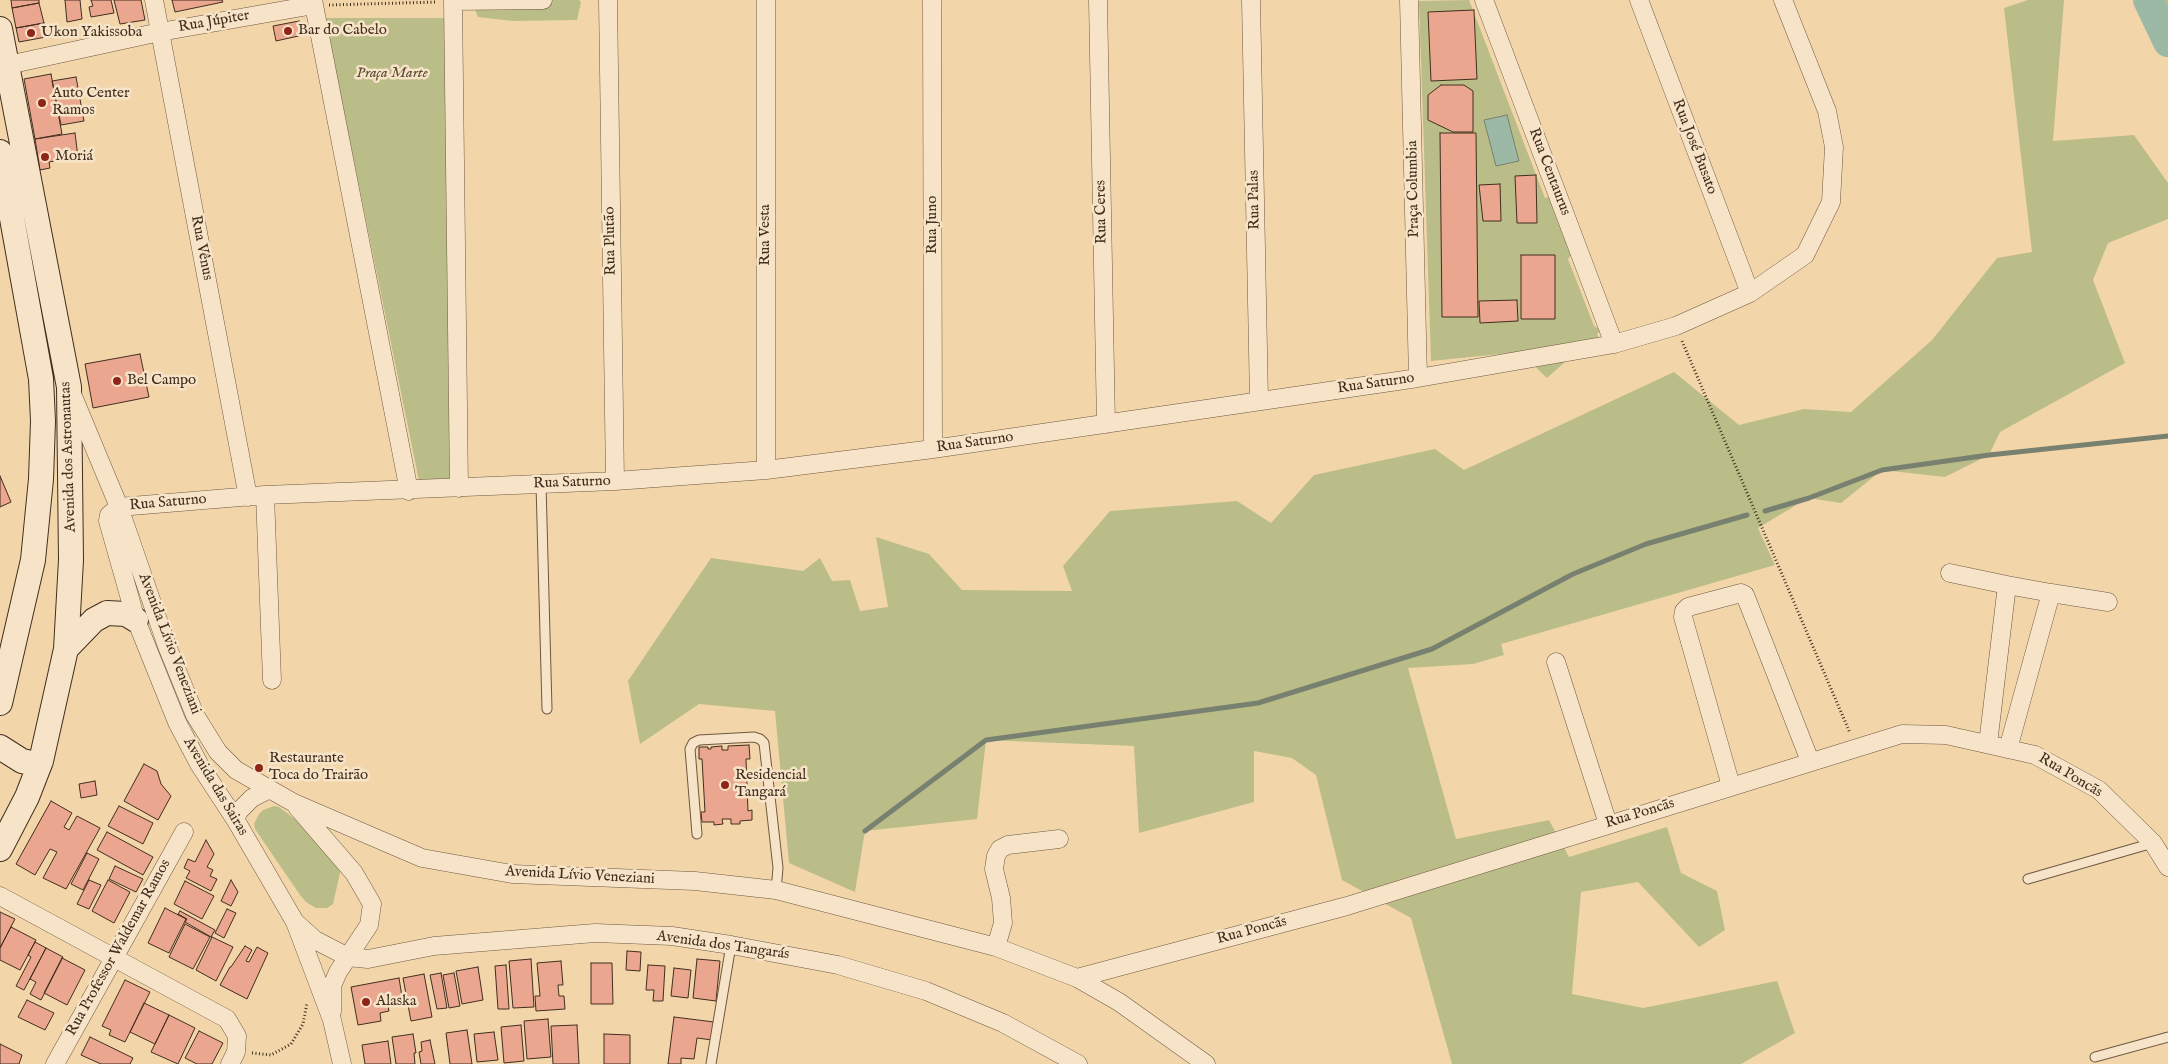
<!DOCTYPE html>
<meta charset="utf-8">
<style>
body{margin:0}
canvas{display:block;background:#f2d6aa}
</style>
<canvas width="2168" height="1064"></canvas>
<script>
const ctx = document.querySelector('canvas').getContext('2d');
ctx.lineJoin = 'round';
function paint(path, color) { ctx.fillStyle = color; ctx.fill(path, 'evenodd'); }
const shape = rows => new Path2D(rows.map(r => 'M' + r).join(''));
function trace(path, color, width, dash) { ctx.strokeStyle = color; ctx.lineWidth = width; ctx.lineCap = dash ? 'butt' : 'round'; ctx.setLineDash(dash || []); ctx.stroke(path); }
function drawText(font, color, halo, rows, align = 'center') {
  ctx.font = font + ' "IM FELL English",serif'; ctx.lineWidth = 5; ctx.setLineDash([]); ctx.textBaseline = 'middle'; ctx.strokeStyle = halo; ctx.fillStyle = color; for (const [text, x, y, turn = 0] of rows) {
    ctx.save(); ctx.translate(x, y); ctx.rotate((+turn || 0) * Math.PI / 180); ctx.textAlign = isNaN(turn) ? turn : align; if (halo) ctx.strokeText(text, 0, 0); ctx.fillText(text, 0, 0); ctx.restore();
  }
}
const green = shape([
 [471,0,579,0,581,2,577,20,513,21,478,17],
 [1469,0,1545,198,1549,197,1574,218,1582,242,1568,259,1594,326,1601,330,1597,334,1601,344,1584,345,1547,378,1520,352,1431,361,1419,1],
 [2028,0,2064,0,2053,141,2134,135,2168,183,2168,219,2108,243,2093,280,2125,363,2000,432,1989,455,1945,477,1882,470,1841,503,1808,498,1758,528,1775,565,1501,644,1504,655,1473,664,1408,668,1456,839,1549,820,1569,857,1667,827,1681,873,1717,891,1725,930,1699,947,1638,882,1581,892,1572,994,1643,1008,1777,981,1795,1033,1741,1064,1452,1064,1411,918,1342,880,1316,775,1292,758,1254,751,1254,802,1139,833,1134,746,986,740,977,819,865,831,855,892,789,863,775,711,699,704,640,744,628,681,711,558,803,571,820,558,832,581,850,580,860,611,888,607,876,537,929,554,962,590,1072,591,1063,566,1110,511,1237,501,1271,523,1314,475,1435,449,1464,470,1674,372,1739,425,1804,409,1851,412,1932,340,1997,258,2032,252,2004,8],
 [2150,0,2168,0,2168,38],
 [325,18,445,18,455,478,419,481],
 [274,806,279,807,323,841,339,865,340,873,333,904,327,908,316,908,306,902,300,895,255,829,254,824,259,814,263,810]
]);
const water = shape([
 [1507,115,1519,161,1496,166,1484,120,1507,115]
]);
const stream = shape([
 [1765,511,1809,498,1882,470,1989,455,2168,436],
 [865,831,986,740,1258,703,1432,649,1573,574,1646,544,1747,515]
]);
const river = shape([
 [2148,0,2168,42]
]);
const building = shape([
 [11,0,39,0,39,3,12,8,11,0],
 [65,0,80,0,82,19,67,22,65,0],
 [91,0,111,0,114,13,91,17,89,7,93,6,91,0],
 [114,0,141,0,145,20,120,24,114,0],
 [172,0,222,0,223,2,175,12,172,0],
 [39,3,44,23,16,28,12,8,39,3],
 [1474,10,1477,79,1431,81,1428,12,1474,10],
 [299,21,303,35,276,41,273,26,299,21],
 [44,23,46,37,19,42,16,28,44,23],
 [51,74,62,134,35,139,24,79,51,74],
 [76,77,84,121,61,125,52,81,76,77],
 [1441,85,1464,85,1473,91,1473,132,1453,132,1428,120,1428,95,1441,85],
 [75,133,78,157,49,162,50,168,40,170,35,139,75,133],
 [1440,133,1476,133,1478,317,1442,317,1440,133],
 [1536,175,1537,223,1517,223,1515,176,1536,175],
 [1500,184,1501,221,1483,221,1479,185,1500,184],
 [1521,255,1555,255,1555,319,1521,319,1521,255],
 [1517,300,1518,321,1480,323,1479,301,1517,300],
 [140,354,149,397,93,408,85,364,140,354],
 [0,476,11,502,0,507,0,476],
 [749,745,750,759,746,759,748,811,752,810,752,820,740,821,740,824,731,824,731,819,722,819,723,824,714,825,714,822,702,822,701,812,705,812,702,759,699,759,699,747,708,747,708,749,711,749,711,747,722,746,722,750,728,750,728,746,749,745],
 [144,764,157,771,161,784,171,796,158,820,124,801,144,764],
 [95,781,97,795,81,798,79,784,95,781],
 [51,801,72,813,64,827,69,830,77,816,100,828,66,889,43,878,57,852,50,849,35,875,16,864,51,801],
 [119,806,153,823,143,844,108,826,119,806],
 [107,832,153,857,143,875,97,850,107,832],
 [206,840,214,854,207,867,213,870,210,876,217,879,211,891,186,878,190,871,184,868,188,859,195,862,206,840],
 [87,853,99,859,83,890,71,884,87,853],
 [115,866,143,879,136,892,109,879,115,866],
 [89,880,101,885,89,909,77,904,89,880],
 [108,880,130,892,114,923,92,911,108,880],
 [231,880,238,892,231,906,221,901,231,880],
 [185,881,214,896,202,919,174,904,185,881],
 [165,908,186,919,169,953,148,943,165,908],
 [227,909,236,913,224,938,215,933,227,909],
 [180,911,215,930,211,937,185,922,187,919,178,914,180,911],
 [0,912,15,919,0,948,0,912],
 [185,924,210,937,193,969,169,957,185,924],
 [11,927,36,940,20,970,0,960,0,948,11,927],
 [212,937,233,947,216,981,196,970,212,937],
 [35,942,46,948,24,990,16,986,31,957,28,955,35,942],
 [245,946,252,950,246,961,249,962,257,947,268,953,247,999,220,985,230,967,231,967,245,946],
 [46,948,63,957,41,1000,30,994,36,982,30,979,46,948],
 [627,951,641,952,640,971,626,970,627,951],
 [62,958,85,970,67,1005,44,993,62,958],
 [531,959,534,1007,513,1008,509,961,531,959],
 [697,959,720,961,716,1001,693,998,697,959],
 [561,961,563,985,558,985,559,996,564,996,565,1009,536,1011,535,996,540,996,537,963,561,961],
 [591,963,612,963,613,1004,591,1004,591,963],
 [506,965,509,1009,498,1009,495,966,506,965],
 [648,965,665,966,663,1001,653,1001,654,990,646,990,648,965],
 [478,967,483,1000,462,1004,456,971,478,967],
 [674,968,691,970,688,998,671,996,674,968],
 [441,973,447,1008,437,1009,430,975,441,973],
 [454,973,460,1006,449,1008,443,975,454,973],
 [424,974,432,1017,411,1021,403,978,424,974],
 [399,978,403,1003,388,1006,389,1011,380,1013,381,1021,358,1025,351,987,399,978],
 [125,980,150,992,125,1042,109,1035,111,1030,102,1026,125,980],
 [27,1000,54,1013,45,1030,18,1017,27,1000],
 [144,1003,169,1015,155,1044,130,1032,144,1003],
 [169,1015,195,1028,178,1064,151,1052,169,1015],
 [674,1017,714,1022,712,1040,697,1038,694,1059,681,1058,681,1064,668,1064,674,1017],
 [548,1019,551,1057,527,1059,524,1021,548,1019],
 [521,1025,524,1061,504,1063,501,1027,521,1025],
 [577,1025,579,1064,553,1064,551,1026,577,1025],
 [467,1030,472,1064,450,1064,446,1033,467,1030],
 [199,1031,223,1043,212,1064,197,1064,185,1058,199,1031],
 [494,1032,498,1060,477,1062,474,1034,494,1032],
 [413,1034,416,1053,414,1053,415,1064,396,1064,392,1037,413,1034],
 [604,1034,630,1035,630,1064,604,1064,604,1034],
 [90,1037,133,1058,130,1064,101,1064,81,1055,90,1037],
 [430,1040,435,1064,421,1064,419,1052,422,1051,421,1042,430,1040],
 [388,1041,391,1064,365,1064,362,1045,388,1041],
 [0,1044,22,1055,19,1064,0,1064,0,1044]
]);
const path = shape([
 [329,5,437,2],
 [1682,341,1850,733],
 [252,1053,271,1055,291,1044,303,1024,307,1003]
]);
const lane = shape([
 [541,484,547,709],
 [697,834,690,749,693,743,699,740,754,737,760,739,764,743,778,868,776,890],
 [2028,879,2153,843],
 [2095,1057,2168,1037],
 [711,1064,731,945]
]);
const street = shape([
 [154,0,248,497],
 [313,0,409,491],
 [608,0,615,481],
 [766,0,766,470],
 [932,0,933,449],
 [1098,0,1106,424],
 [1251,0,1259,400],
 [1409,0,1418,378],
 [1484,0,1614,344],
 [1639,0,1750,293],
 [8,65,160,32,314,5],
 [72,394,119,507,167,646,195,715,218,752,236,770,294,803,422,858,512,874,695,881,776,890,996,947,1077,978,1119,1002,1206,1064],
 [459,488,453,1,543,0],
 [265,495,272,680],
 [119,507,265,495,615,481,766,470,933,449,1418,378,1614,344,1676,326,1750,293,1805,255,1831,202,1834,147,1827,111,1783,0],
 [119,507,109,515,108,521,136,620,177,722,199,764,235,819,295,922,332,1020,342,1064],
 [1950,573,2007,585],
 [2051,593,2108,602],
 [1556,662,1608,824],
 [1988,744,2007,585,2051,593,2008,749],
 [1731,786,1683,617,1684,611,1688,607,1741,593,1745,595,1810,761],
 [297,807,354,873,372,904,369,925,338,972,332,986,332,1012],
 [235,819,239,811,252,798,270,789],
 [0,896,227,1019,237,1036,236,1052,230,1064],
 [295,922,315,940,348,957,368,959,434,946,595,933,672,936,731,945,838,965,926,991,1003,1023,1078,1064],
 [996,947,1003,923,1001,898,994,869,996,856,1000,849,1008,845,1059,839],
 [1077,978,1347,906,1902,734,1946,735,2035,755,2099,790,2153,843,2168,867],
 [55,1064,184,832]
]);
const secondary = shape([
 [0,29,69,387,71,560,66,649,41,761,27,797,0,849],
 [0,152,41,379,43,421,41,479,33,560,0,703],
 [66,649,94,620,107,613,126,614,136,620],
 [0,747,22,761,31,763,41,761]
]);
const markers = [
 [288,31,5,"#8f2418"],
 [31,33,5,"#8f2418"],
 [42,103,5,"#8f2418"],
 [45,157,5,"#8f2418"],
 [117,381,5,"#8f2418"],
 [259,768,5,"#8f2418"],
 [725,785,5,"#8f2418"],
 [366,1002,5,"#8f2418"]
];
const streetNames = [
 ["Rua Júpiter",214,22,-10],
 ["Rua José Busato",1694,147,69],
 ["Rua Centaurus",1549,172,69],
 ["Praça Columbia",1414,189,-91],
 ["Rua Palas",1255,200,-91],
 ["Rua Ceres",1102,212,-91],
 ["Rua Juno",933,225,-90],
 ["Rua Vesta",766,235,-90],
 ["Rua Plutão",611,241,-91],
 ["Rua Vênus",201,248,79],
 ["Rua Saturno",1376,384,-8],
 ["Rua Saturno",975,443,-8],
 ["Avenida dos Astronautas",69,457,-92],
 ["Rua Saturno",572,483,-2],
 ["Rua Saturno",168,503,-5],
 ["Avenida Lívio Veneziani",169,644,69],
 ["Rua Poncãs",2070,776,31],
 ["Avenida das Sairas",215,787,59],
 ["Rua Poncãs",1640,814,-17],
 ["Avenida Lívio Veneziani",580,876,3],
 ["Rua Poncãs",1252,931,-15],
 ["Avenida dos Tangarás",723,946,8],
 ["Rua Professor Waldemar Ramos",119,948,-61]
];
const poiNames = [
 ["Bar do Cabelo",298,31],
 ["Ukon Yakissoba",41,33],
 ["Auto Center",52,94],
 ["Ramos",52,111],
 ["Moriá",55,157],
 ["Bel Campo",127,381],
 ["Restaurante",269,759],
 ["Toca do Trairão",269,776],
 ["Residencial",735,776],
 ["Tangará",735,793],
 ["Alaska",376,1002]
];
const parkNames = [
 ["Praça Marte",392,74]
];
paint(green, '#bbbd88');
paint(water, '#9cb9a5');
trace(water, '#78816f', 1);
trace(stream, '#78816f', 5);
trace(river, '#9cb9a5', 30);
paint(building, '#eaa68e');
trace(building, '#422e1e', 1);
trace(lane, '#6e5841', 11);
trace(street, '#6e5841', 19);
trace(secondary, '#422e1e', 26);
trace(path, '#422e1e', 3, [1, 2.5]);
trace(lane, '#f7e4c8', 9);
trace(street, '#f7e4c8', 18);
trace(secondary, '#f7e4c8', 24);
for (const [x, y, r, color] of markers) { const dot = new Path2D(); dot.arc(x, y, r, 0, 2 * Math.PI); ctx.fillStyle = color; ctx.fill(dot); trace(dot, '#f7e4c8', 2); }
drawText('15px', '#422e1e', '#f7e4c8', streetNames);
drawText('15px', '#422e1e', '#f7e4c8', poiNames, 'left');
drawText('italic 15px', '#5a4b33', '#f7e4c8', parkNames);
</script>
